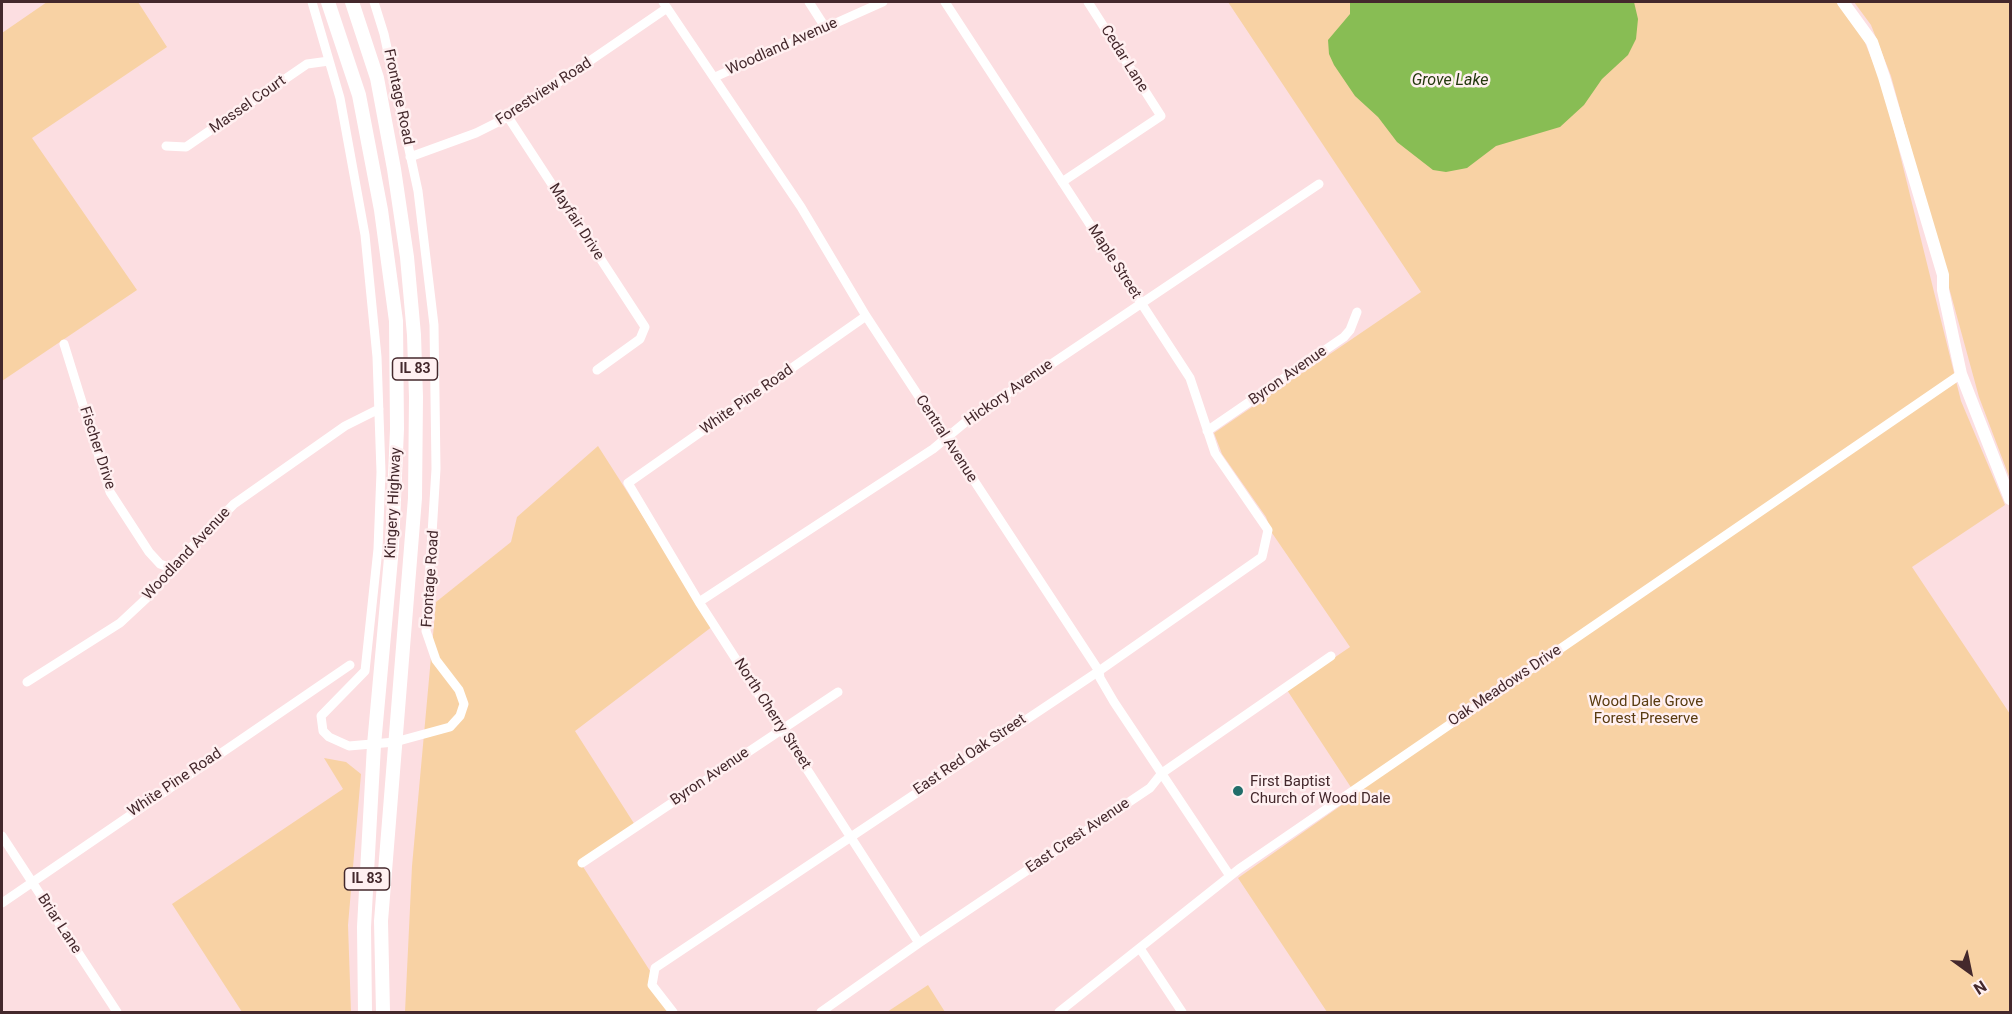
<!DOCTYPE html>
<style>
body{margin:0}
#map{position:relative;width:2012px;height:1014px;overflow:hidden;background:#fcdee1;font-family:Roboto,sans-serif}
canvas{display:block}
.frame{position:absolute;inset:0;border:3px solid #44282c;pointer-events:none}
.north{position:absolute;left:1940px;top:942px;width:60px;height:60px;-webkit-text-stroke:4px #fff0f1;paint-order:stroke;rotate:147deg;font-size:16px;font-weight:700;line-height:24px;text-align:center;color:#44282c}
.north::after{content:'';display:block;margin:auto;width:21px;height:27px;background:#44282c;clip-path:polygon(50% 0,100% 100%,50% 72%,0 100%)}
</style>
<div id="map">
<canvas width="2012" height="1014"></canvas>
<div class="frame"></div>
<div class="north">N</div>
</div>
<script>
const ctx = document.querySelector('canvas').getContext('2d');
ctx.lineJoin = 'round';
function paint(path, color) { ctx.fillStyle = color; ctx.fill(path, 'evenodd'); }
const shape = rows => new Path2D(rows.map(r => 'M' + r).join(''));
function trace(path, color, width, dash) { ctx.strokeStyle = color; ctx.lineWidth = width; ctx.lineCap = dash ? 'butt' : 'round'; ctx.setLineDash(dash || []); ctx.stroke(path); }
function drawText(font, color, halo, rows, align = 'center') {
  ctx.font = font + ' Roboto,sans-serif'; ctx.lineWidth = 5; ctx.setLineDash([]); ctx.textBaseline = 'middle'; ctx.strokeStyle = halo; ctx.fillStyle = color; for (const [text, x, y, turn = 0] of rows) {
    ctx.save(); ctx.translate(x, y); ctx.rotate((+turn || 0) * Math.PI / 180); ctx.textAlign = isNaN(turn) ? turn : align; if (halo) ctx.strokeText(text, 0, 0); ctx.fillText(text, 0, 0); ctx.restore();
  }
}
const green = shape([
 [47,2,138,2,167,47,32,138,137,290,2,381,2,33],
 [1228,2,1836,2,1864,40,1884,90,1961,401,2005,505,1912,567,2010,714,2010,1012,1327,1012,1238,878,1356,795,1287,690,1350,647,1272,533,1266,517,1222,454,1214,433,1421,292],
 [1854,2,2010,2,2010,479,1979,397,1891,76,1871,25],
 [598,446,713,626,575,731,635,825,580,862,652,974,669,1012,405,1012,412,866,436,602,511,542,517,517],
 [324,758,346,762,361,774,348,925,351,1012,242,1012,172,904,343,789],
 [928,985,945,1012,887,1012]
]);
const water = shape([
 [1350,2,1634,2,1638,19,1636,39,1628,55,1602,79,1584,105,1560,127,1496,146,1467,168,1446,172,1433,170,1397,142,1378,117,1355,96,1334,65,1329,54,1328,40,1350,14]
]);
const minor = shape([
 [312,2,340,98,365,235,377,357,381,472,378,549,365,671,321,716,323,731,329,737,349,746,395,742,450,727,460,716,464,704,459,690,436,660,426,631,436,469,434,325,418,191,384,34,374,2],
 [663,2,801,207,866,316,1099,671,1100,678,1114,702,1230,876],
 [809,2,825,27],
 [715,77,883,2],
 [508,117,645,327,640,339,597,370],
 [166,146,186,147,307,64,329,61],
 [410,157,476,133,508,117,667,8],
 [1062,182,1161,116,1088,2],
 [866,316,628,483,699,602,919,943],
 [64,344,110,492,149,552,160,564,171,568],
 [1207,431,1344,337,1350,330,1357,312],
 [699,602,933,449,968,420,1319,184],
 [27,682,120,623,150,595,171,568,234,504,345,426,379,409],
 [2,836,117,1012],
 [582,863,838,692],
 [2,903,350,665],
 [1141,950,1182,1012],
 [673,1012,652,985,655,968,1099,671,1262,557,1268,530,1215,453,1190,378,945,2],
 [821,1012,919,943,1150,788,1162,773,1331,656],
 [1059,1012,1239,869,1961,374]
]);
const major = shape([
 [1843,2,1872,42,1884,77,1943,275,1943,290,1961,374,2010,499]
]);
const highway = shape([
 [328,2,359,95,381,210,396,321,397,429,392,547,374,745,364,927,365,1012],
 [352,2,377,78,394,169,407,257,414,335,416,397,415,498,381,921,383,1012]
]);
const markers = [
 [1238,791,6,"#226d6a"]
];
const shields = [
 [415,369,45],
 [367,879,45]
];
const shieldNames = [
 ["IL 83",415,369],
 ["IL 83",367,879]
];
const streetNames = [
 ["Woodland Avenue",782,47,-24],
 ["Cedar Lane",1124,59,58],
 ["Forestview Road",544,92,-33],
 ["Frontage Road",398,97,78],
 ["Massel Court",248,105,-35],
 ["Mayfair Drive",576,222,57],
 ["Maple Street",1114,262,57],
 ["Byron Avenue",1288,376,-35],
 ["Hickory Avenue",1009,393,-35],
 ["White Pine Road",747,400,-35],
 ["Central Avenue",946,439,57],
 ["Fischer Drive",97,448,72],
 ["Kingery Highway",394,503,-87],
 ["Woodland Avenue",187,554,-47],
 ["Frontage Road",431,579,-86],
 ["Oak Meadows Drive",1505,686,-34],
 ["North Cherry Street",772,714,57],
 ["East Red Oak Street",970,755,-34],
 ["Byron Avenue",710,777,-34],
 ["White Pine Road",175,783,-34],
 ["East Crest Avenue",1078,836,-34],
 ["Briar Lane",59,924,57]
];
const parkNames = [
 ["Wood Dale Grove",1646,702],
 ["Forest Preserve",1646,719]
];
const poiNames = [
 ["First Baptist",1250,782],
 ["Church of Wood Dale",1250,799]
];
const waterNames = [
 ["Grove Lake",1450,81]
];
paint(green, '#f8d2a4');
paint(water, '#88bd54');
trace(minor, '#fff', 9);
trace(major, '#fff', 12);
trace(highway, '#fff', 14);
for (const [x, y, r, color] of markers) { const dot = new Path2D(); dot.arc(x, y, r, 0, 2 * Math.PI); ctx.fillStyle = color; ctx.fill(dot); trace(dot, '#fff0f1', 2); }
for (const [x, y, w] of shields) { const box = new Path2D(); box.roundRect(x - w / 2, y - 11, w, 22, 4.5); ctx.fillStyle = '#fff0f1'; ctx.fill(box); trace(box, '#44282c', 1.5); }
drawText('bold 14px', '#44282c', null, shieldNames);
drawText('15px', '#44282c', '#fff0f1', streetNames);
drawText('15px', '#593b10', '#fff0f1', parkNames);
drawText('15px', '#44282c', '#fff0f1', poiNames, 'left');
drawText('italic 16px', '#24390e', '#fff0f1', waterNames);
</script>
